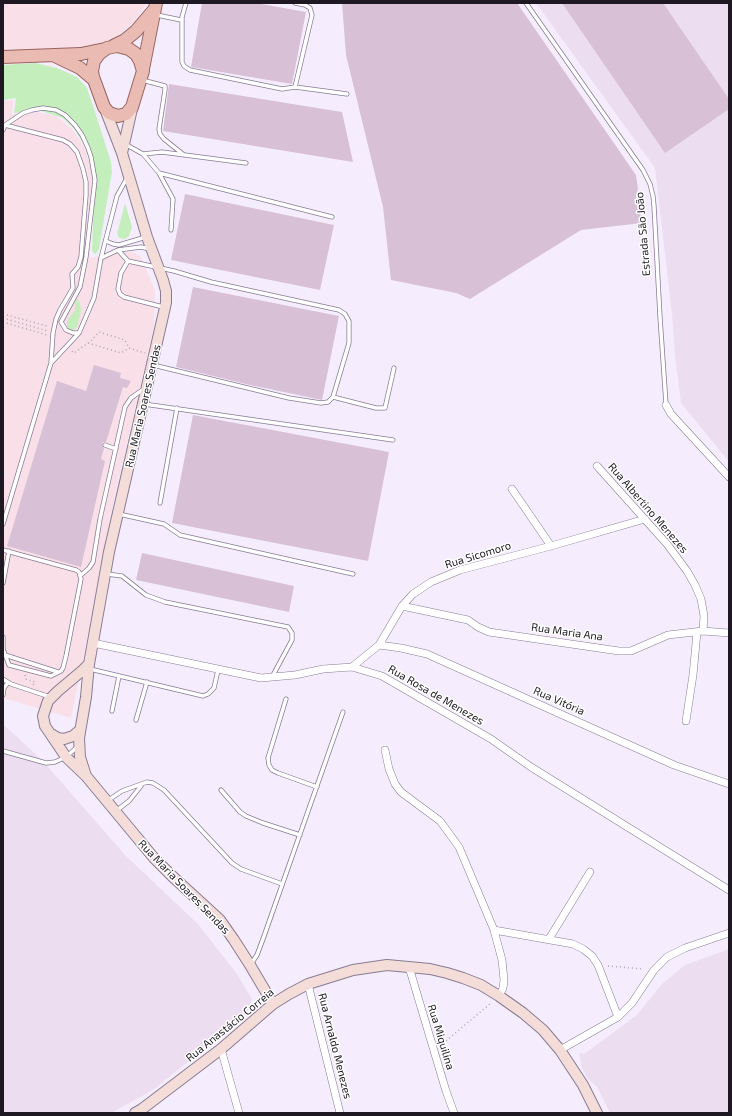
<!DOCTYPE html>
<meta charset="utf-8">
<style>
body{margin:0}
#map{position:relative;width:732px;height:1116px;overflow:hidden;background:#f5edfe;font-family:"Exo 2",sans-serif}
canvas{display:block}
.frame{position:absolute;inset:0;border:4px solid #1d1821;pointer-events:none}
</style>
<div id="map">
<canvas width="732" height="1116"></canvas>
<div class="frame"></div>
</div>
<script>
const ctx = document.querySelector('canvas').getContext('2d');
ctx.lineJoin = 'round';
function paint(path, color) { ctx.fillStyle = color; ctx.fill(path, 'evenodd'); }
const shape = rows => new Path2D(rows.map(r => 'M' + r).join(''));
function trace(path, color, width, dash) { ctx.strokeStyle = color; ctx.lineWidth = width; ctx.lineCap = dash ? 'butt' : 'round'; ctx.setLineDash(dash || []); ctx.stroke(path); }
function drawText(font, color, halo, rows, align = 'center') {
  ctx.font = font + ' "Exo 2",sans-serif'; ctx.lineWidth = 3; ctx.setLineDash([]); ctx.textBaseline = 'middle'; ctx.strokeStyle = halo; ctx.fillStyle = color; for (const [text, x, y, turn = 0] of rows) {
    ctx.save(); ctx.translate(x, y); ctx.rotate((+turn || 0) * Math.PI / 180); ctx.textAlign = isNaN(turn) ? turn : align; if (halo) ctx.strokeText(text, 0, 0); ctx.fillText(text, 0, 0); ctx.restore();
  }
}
const commercial = shape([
 [3,3,147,3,135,21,112,40,88,47,59,52,3,51],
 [14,100,12,114,37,112,56,116,72,129,85,148,93,174,91,240,89,258,122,252,133,252,141,257,155,291,154,326,113,504,96,595,71,718,3,698,3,101]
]);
const industrial = shape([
 [536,3,729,3,729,462,681,403,675,356,672,314,655,168],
 [3,724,42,760,125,855,198,924,237,974,252,999,247,1014,153,1090,111,1113,3,1113],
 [729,949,729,1113,610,1113,597,1087,588,1079,582,1068,579,1053,584,1054,637,1015,662,984,685,965]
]);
const green = shape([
 [35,63,57,68,77,77,87,88,97,118,111,162,112,172,99,249,96,254,93,253,92,250,94,191,93,169,84,145,75,130,63,118,38,110,14,113,16,98,3,100,3,65],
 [125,203,132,227,129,236,125,239,119,238,117,234],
 [78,299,80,303,81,311,77,327,73,331,67,327,67,321,75,310,75,302]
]);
const building = shape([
 [202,3,256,3,306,12,292,84,191,67],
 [342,3,517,3,636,175,638,189,636,195,638,212,640,213,642,223,581,230,470,299,456,293,391,280,383,207,346,55],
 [562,3,663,3,729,99,729,109,665,153],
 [169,84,342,112,353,162,163,131],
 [185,194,334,225,320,290,171,260],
 [193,287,339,316,322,400,250,385,176,367],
 [94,365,121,373,120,378,131,381,127,388,123,387,106,442,103,442,102,444,104,448,101,459,105,461,81,567,7,546,57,381,86,391],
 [193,415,389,452,368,561,172,523],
 [142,553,294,586,289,612,136,580]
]);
const path = shape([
 [3,314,47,326],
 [3,318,48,331],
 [3,322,47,335],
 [88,343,121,353,129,348],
 [72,351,74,353,91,341,99,332,125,340,129,348,145,353],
 [25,675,26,679,35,682,33,685],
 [608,966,644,969],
 [440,1046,491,1003]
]);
const service = shape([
 [186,3,182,17,182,62,184,66,190,70,282,89,295,87],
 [295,3,305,5,310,8,312,15,295,87,347,94],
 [526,3,643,170,650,184,653,196,654,206,660,317,666,404],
 [157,15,181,20],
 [142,80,165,86,165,90,159,129,160,134,164,139,184,155],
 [5,125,63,140,70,144,77,152,83,169,86,182,86,195,81,257,78,267,72,274,73,288,60,310,56,319,53,333,51,363],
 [3,130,5,125,23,113,32,110,43,108,56,110,65,115,75,125,82,135,88,148,91,157,95,180,86,257,80,287,61,322,66,330,73,333,79,333],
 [125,144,143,154,159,173,173,199,171,230],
 [143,154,162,152,246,163],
 [159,173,332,217],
 [106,241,113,244,119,245,146,237],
 [118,250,128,261,174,271,211,282,339,310,345,314,349,321,349,343,333,397,328,402,321,403,289,398,153,365],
 [101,258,118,250,141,247,150,249],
 [128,261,121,273,118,289,120,294,124,297,163,307],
 [333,397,376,408,385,408,394,368],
 [144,404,393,440],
 [105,445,116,449],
 [160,503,177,408],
 [119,514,164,524,180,535,353,574],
 [3,524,51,363,79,333,94,298,101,258,117,196,127,178],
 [3,550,76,570,79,572,81,579,66,656,63,668,61,671,51,676,9,665,3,649,3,637],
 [107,574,122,576,146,595,165,602,288,627,292,633,292,640,272,677],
 [80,576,89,568,93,562,100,519,125,407,131,398,145,388],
 [3,583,9,551],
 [5,655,58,672],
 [90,669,203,696,208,694,214,688,218,670],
 [3,679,11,684,50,697],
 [3,695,4,688,7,684],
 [286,699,268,758,269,765,272,770,278,773,317,787],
 [112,711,119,676],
 [136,720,147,682],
 [3,751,46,763,55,762,66,757,77,747],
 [221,790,240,812,246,816,263,823,300,835],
 [107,801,122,791,147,782,153,783,164,790,232,863,241,869,282,884],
 [116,811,129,801,141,786],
 [251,964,257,955,263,939,343,712]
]);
const minor = shape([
 [666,405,671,414,729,477],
 [597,466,667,544,687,571,695,585,701,599,704,616,703,631],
 [512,489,551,546],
 [402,606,468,620,478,627,489,632,619,651,631,651,668,635,703,631,729,633],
 [93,643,261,678,295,675,323,669,352,667,382,676,491,739,531,767,729,890],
 [379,645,401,648,427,654,674,765,729,784],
 [352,667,379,645,402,606,413,594,431,582,460,570,551,546,645,519],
 [686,721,693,675,697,632],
 [385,750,389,769,395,784,401,792,440,821,459,847,494,930,502,960,504,980,503,988,499,996],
 [494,930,573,944,583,949,592,956,598,965,618,1017],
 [549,939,590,872],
 [409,967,446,1091,454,1113],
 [308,984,340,1113],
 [221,1049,239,1113],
 [560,1050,618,1017,632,1003,654,970,667,957,685,948,729,933]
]);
const secondary = shape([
 [122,153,132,109],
 [89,664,83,670,58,691,48,701,43,716,45,726,66,757,86,776,154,858,172,876,220,920,234,940,250,965,273,1004],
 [51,734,58,738,64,739,73,736,80,730],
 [86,776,80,757,79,738,86,697,89,664,109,552,166,303,166,291,163,280,147,237,122,153,105,109],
 [135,1113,142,1109,221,1049,273,1004,289,994,308,984,353,970,387,965,430,969,447,973,463,978,481,985,499,996,523,1013,543,1030,560,1050,583,1085,597,1113]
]);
const primary = shape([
 [113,46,125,40,136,31,153,11],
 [117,46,129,49,136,54,140,61,143,71,132,107,126,114,118,116,109,113,104,107,93,77,92,71,94,61,99,54,107,48,117,46],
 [55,56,80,68,93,79],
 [3,57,81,54,105,49],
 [143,69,156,3]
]);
const streetNames = [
 ["Estrada São João",643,234,-95],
 ["Rua Maria Soares Sendas",143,406,-77],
 ["Rua Albertino Menezes",648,508,49],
 ["Rua Sicomoro",478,555,-17],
 ["Rua Maria Ana",567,632,8],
 ["Rua Rosa de Menezes",436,695,30],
 ["Rua Vitória",559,701,24],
 ["Rua Maria Soares Sendas",184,887,46],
 ["Rua Anastácio Correia",230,1025,-39],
 ["Rua Miquilina",441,1037,73],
 ["Rua Arnaldo Menezes",335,1046,76]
];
paint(commercial, '#f9dfe8');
paint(industrial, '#edddf0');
paint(green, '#c4efbc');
paint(building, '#d8c1d6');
trace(service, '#887c94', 5);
trace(minor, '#887c94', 8);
trace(secondary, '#887c94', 12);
trace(primary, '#98645e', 14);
trace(path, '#aca5b3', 1.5, [1, 3]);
trace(service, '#fff', 3.5);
trace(minor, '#fff', 7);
trace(secondary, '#f4ddd9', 10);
trace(primary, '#e9bbb2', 12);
drawText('11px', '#1d1821', '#fff', streetNames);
</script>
